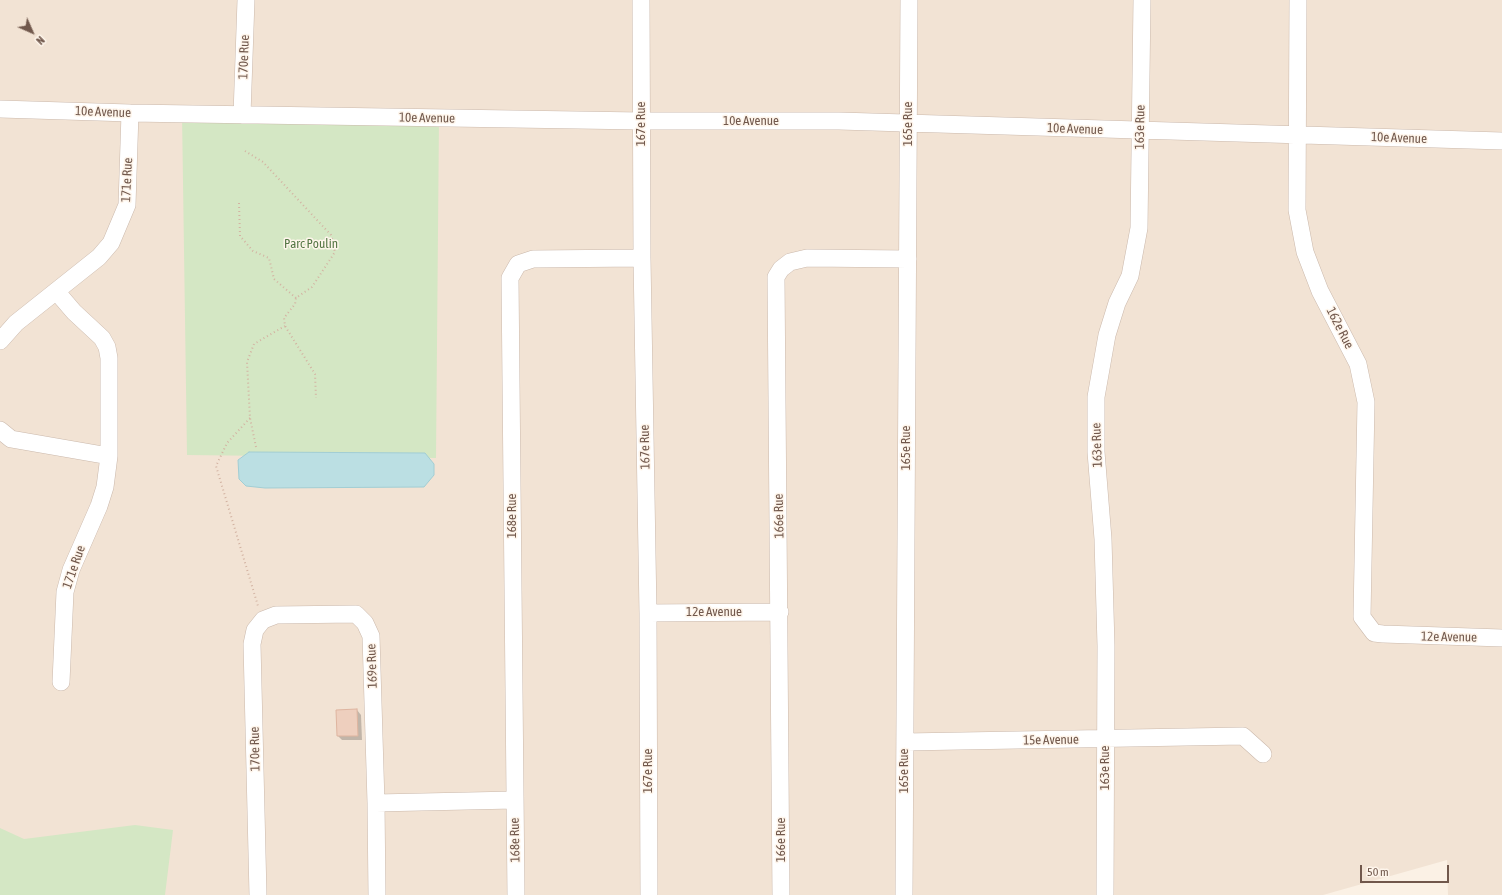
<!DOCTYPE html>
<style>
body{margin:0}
#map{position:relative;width:1502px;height:895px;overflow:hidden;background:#fbf1e5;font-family:"Asap Condensed",sans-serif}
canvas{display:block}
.north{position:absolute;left:12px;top:12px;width:40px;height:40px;-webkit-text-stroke:3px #fef5eb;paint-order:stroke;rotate:135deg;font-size:11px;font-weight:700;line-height:16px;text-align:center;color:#71584c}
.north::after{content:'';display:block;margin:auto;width:14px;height:18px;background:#71584c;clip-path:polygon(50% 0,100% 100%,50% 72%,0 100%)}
.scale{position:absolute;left:1360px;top:865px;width:89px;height:18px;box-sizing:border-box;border:2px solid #71584c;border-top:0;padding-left:5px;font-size:12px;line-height:14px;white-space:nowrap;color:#71584c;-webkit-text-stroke:3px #fef5eb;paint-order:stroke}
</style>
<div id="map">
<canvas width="1502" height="895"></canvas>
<div class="north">N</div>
<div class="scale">50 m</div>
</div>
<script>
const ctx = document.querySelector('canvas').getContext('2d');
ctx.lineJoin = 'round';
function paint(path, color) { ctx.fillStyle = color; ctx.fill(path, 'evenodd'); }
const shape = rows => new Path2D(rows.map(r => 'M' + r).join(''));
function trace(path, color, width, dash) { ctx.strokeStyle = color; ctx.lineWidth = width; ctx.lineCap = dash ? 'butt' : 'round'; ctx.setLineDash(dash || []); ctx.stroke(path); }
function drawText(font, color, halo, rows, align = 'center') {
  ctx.font = font + ' "Asap Condensed",sans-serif'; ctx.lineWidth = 3; ctx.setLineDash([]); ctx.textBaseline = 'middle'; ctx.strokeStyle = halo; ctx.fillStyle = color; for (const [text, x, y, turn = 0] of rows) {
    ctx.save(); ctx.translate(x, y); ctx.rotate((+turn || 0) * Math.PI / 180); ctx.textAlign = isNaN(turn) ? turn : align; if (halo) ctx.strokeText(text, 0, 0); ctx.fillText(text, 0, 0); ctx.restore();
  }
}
const residential = shape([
 [0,0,1502,0,1502,895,1448,895,1447,860,1323,895,0,895]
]);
const green = shape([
 [182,114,439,118,436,458,187,455],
 [135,825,173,830,165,895,0,895,0,828,24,839]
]);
const water = shape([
 [249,452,425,453,434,464,434,475,424,487,265,488,246,486,239,479,238,460,249,452]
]);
const shadow = shape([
 [357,710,361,715,362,740,342,740,338,736,337,711]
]);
const building = shape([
 [357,709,358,736,337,736,336,710,357,709]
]);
const path = shape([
 [245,151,263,162,331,235,335,252,312,287,296,298,295,304,284,318,285,326,315,374,316,398],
 [239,203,240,236,253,251,269,258,274,279,296,298],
 [250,418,227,443,216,466,258,606],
 [256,447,250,418,247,362,254,344,285,326]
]);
const minor = shape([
 [641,0,642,258,648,613,649,895],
 [1298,0,1297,210,1305,252,1320,291,1358,364,1366,402,1362,617,1374,633,1383,634,1502,638],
 [0,109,130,113,641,121,839,121,1502,141],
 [242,115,246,0],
 [56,291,74,312,102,338,107,347,109,358,109,456,105,487,99,506,71,570,65,592,61,682],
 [0,341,16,323,99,257,111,243,127,205,130,113],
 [0,430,11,439,109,456],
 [648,613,780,612],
 [905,742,1243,736,1263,754],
 [376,803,377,895],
 [258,895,252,644,255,630,263,620,276,615,356,614,365,623,371,636,376,803,514,800],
 [516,895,510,278,518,264,533,259,642,258],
 [781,895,776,277,781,269,790,262,807,258,908,259],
 [904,895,909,0],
 [1105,895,1106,646,1103,539,1096,452,1096,397,1107,335,1117,303,1130,276,1139,228,1142,0]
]);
const streetNames = [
 ["170e Rue",244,57,-88],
 ["10e Avenue",103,112,2],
 ["10e Avenue",427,118,1],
 ["10e Avenue",751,121],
 ["167e Rue",641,124,-90],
 ["165e Rue",908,124,-90],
 ["163e Rue",1140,127,-89],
 ["10e Avenue",1075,129,2],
 ["10e Avenue",1399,138,2],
 ["171e Rue",127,180,-87],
 ["162e Rue",1340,328,63],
 ["163e Rue",1097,445,-92],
 ["167e Rue",645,447,-91],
 ["165e Rue",906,448,-90],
 ["168e Rue",512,516,-90],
 ["166e Rue",779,516,-91],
 ["171e Rue",74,567,-71],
 ["12e Avenue",714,612],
 ["12e Avenue",1449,637,1],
 ["169e Rue",372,666,-92],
 ["15e Avenue",1051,740,-1],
 ["170e Rue",255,749,-91],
 ["163e Rue",1105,768,-90],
 ["167e Rue",648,771,-90],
 ["165e Rue",904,771,-90],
 ["168e Rue",515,840,-91],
 ["166e Rue",781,840,-90]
];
const parkNames = [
 ["Parc Poulin",311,244]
];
paint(residential, '#f2e3d4');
paint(green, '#d4e7c4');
paint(water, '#bbdfe3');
trace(water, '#a2ced4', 1);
paint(shadow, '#0003');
paint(building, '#eecfbe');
trace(building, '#dfb5a0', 1);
trace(minor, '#cbb9ac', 18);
trace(path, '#d3b3a2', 2, [1, 3]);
trace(minor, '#fff', 17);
drawText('13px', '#71584c', '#fef5eb', streetNames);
drawText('13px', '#557745', '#fef5eb', parkNames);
</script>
